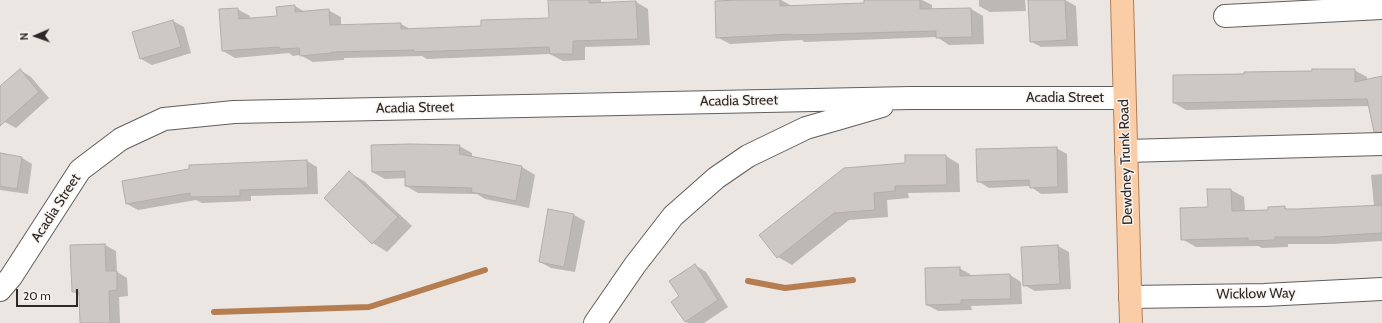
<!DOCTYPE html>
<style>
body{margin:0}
#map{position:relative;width:1382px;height:323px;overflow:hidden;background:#ece6e2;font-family:Cabin,sans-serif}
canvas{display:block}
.north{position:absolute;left:16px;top:16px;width:40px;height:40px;-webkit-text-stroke:3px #f9f4f0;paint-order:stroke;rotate:268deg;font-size:11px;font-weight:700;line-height:16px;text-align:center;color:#2c2928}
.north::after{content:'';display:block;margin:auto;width:14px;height:18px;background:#2c2928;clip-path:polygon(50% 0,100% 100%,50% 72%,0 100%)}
.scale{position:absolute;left:16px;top:289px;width:62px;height:18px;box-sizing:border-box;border:2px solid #2c2928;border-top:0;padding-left:5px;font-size:12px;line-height:14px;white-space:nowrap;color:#2c2928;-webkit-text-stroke:3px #f9f4f0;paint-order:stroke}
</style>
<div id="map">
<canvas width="1382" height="323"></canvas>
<div class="north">N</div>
<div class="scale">20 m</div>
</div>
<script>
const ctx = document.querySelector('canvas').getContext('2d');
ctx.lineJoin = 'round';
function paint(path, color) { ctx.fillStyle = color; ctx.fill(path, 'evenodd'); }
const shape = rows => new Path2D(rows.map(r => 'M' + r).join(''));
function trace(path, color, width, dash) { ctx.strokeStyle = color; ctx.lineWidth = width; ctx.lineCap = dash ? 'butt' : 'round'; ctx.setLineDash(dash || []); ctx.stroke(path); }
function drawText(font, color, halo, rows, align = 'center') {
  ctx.font = font + ' Cabin,sans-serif'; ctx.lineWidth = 3; ctx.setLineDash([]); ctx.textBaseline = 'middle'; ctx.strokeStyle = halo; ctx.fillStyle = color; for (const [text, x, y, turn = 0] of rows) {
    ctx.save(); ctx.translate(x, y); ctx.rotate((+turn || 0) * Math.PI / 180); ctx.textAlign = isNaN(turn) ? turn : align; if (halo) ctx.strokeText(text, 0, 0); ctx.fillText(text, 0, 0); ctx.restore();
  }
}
const shadow = shape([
 [549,0,601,0,601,3,636,2,648,9,650,45,585,47,585,60,563,61,550,54,427,59,422,56,344,58,344,60,313,62,300,55,293,56,289,53,235,58,223,51,237,9,250,16,250,20,278,17,295,6,305,12,328,10,341,17,341,26,401,24,410,29,482,27,550,19],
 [759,0,781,0,792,6,865,4,873,0,922,0,932,5,932,10,971,9,983,16,984,44,949,45,937,37,804,42,802,40,730,44,717,37],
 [979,0,1025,0,1026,11,990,12,979,6],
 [1065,0,1076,6,1078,46,1041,47,1030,41,1029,2],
 [173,21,184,27,191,53,152,65,141,59],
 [20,70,31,77,49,98,16,128,5,122,0,116,0,88],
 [1354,70,1367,77,1367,80,1382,77,1382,123,1370,106,1186,110,1174,103,1174,76],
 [459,146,472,153,472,157,522,167,535,175,529,208,485,199,477,194,418,193,406,186,406,178,385,179,372,172],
 [1056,148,1067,154,1068,193,1041,194,1030,186,989,188,978,181],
 [0,154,22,158,32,164,28,194,0,190],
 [946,156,959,164,960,192,908,193,909,198,887,200,888,217,849,220,792,265,778,257,761,235,906,164],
 [307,161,317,167,318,194,251,196,251,201,202,203,196,200,138,210,127,204],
 [350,173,364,181,412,226,387,252,373,243],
 [1382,174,1382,241,1333,244,1288,244,1288,247,1262,248,1258,246,1196,247,1182,239,1209,208,1231,190,1244,197,1245,211,1269,211,1284,207,1288,210,1374,206,1371,175],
 [574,215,585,221,575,272,551,268,540,262],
 [105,245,116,251,117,272,127,278,128,296,119,297,120,323,81,323,80,296,73,291,71,246],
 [1058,246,1069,252,1071,289,1035,291,1024,285],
 [695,265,706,272,728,307,704,323,688,323,686,322,672,302,680,297],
 [959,268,970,274,970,277,1010,275,1021,282,1022,304,971,306,972,310,938,311,927,305]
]);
const stream = shape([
 [748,281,785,288,853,280],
 [214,312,369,307,485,270]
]);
const building = shape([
 [548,0,589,0,589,3,636,1,638,39,573,41,573,54,550,54,549,47,414,52,414,50,332,52,332,53,300,56,299,48,280,49,279,47,222,51,219,9,238,8,239,19,277,16,276,7,295,5,295,12,329,9,330,25,401,23,401,29,481,26,481,20,549,18,548,0],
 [739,0,780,0,780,6,864,3,864,0,920,0,920,9,971,8,972,37,936,38,936,31,791,35,791,34,716,38,715,1,739,0],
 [1028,0,1065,0,1067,40,1030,42,1028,0],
 [173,20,181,47,140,59,132,32,173,20],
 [20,69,39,92,0,126,0,86,20,69],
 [1312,69,1355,69,1355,82,1382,76,1382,132,1374,132,1367,99,1173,103,1173,75,1244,74,1244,72,1312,71,1312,69],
 [410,144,460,145,459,154,522,166,516,201,471,192,472,188,405,186,405,171,372,172,371,145,410,144],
 [1057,147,1058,187,1030,188,1029,180,977,182,976,149,1057,147],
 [0,153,22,157,17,189,0,186,0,153],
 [905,155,946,155,947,185,895,186,895,191,874,193,875,210,834,213,777,258,759,235,844,168,905,163,905,155],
 [307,160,308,188,240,190,240,196,190,197,190,193,126,204,122,181,189,169,189,165,307,160],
 [349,171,398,217,372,244,324,198,349,171],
 [1207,189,1231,189,1232,211,1268,210,1268,207,1285,206,1285,209,1297,209,1382,205,1382,233,1319,237,1275,237,1275,240,1248,241,1248,238,1181,240,1180,208,1208,207,1207,189],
 [548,209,574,214,564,267,539,262,548,209],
 [105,244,106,271,117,271,117,290,109,291,110,323,80,323,79,292,72,292,70,245,105,244],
 [1058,245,1060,284,1023,286,1021,247,1058,245],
 [695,264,718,300,685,322,671,302,679,296,669,281,695,264],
 [960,267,960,276,1010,274,1011,299,961,300,961,304,926,305,925,268,960,267]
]);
const minor = shape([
 [1225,16,1382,8],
 [1126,151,1382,144],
 [0,290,11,277,80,170,121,139,164,119,234,112,910,98,1124,98],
 [1130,297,1264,295,1382,289],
 [595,323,635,265,673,216,716,178,748,156,806,128,882,106]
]);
const major = shape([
 [1122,0,1131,323]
]);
const streetNames = [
 ["Acadia Street",1065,98],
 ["Acadia Street",739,101,-1],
 ["Acadia Street",415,108,-1],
 ["Dewdney Trunk Road",1126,162,-92],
 ["Acadia Street",56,208,-57],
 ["Wicklow Way",1256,294,-1]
];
paint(shadow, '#0003');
trace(stream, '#b67e50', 6);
paint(building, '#cdc8c4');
trace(building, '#b2ada9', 1);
trace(minor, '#635e5b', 24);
trace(major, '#b17e55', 24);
trace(minor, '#fff', 22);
trace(major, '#fbcda7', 22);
drawText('14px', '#2c2928', '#f9f4f0', streetNames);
</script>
